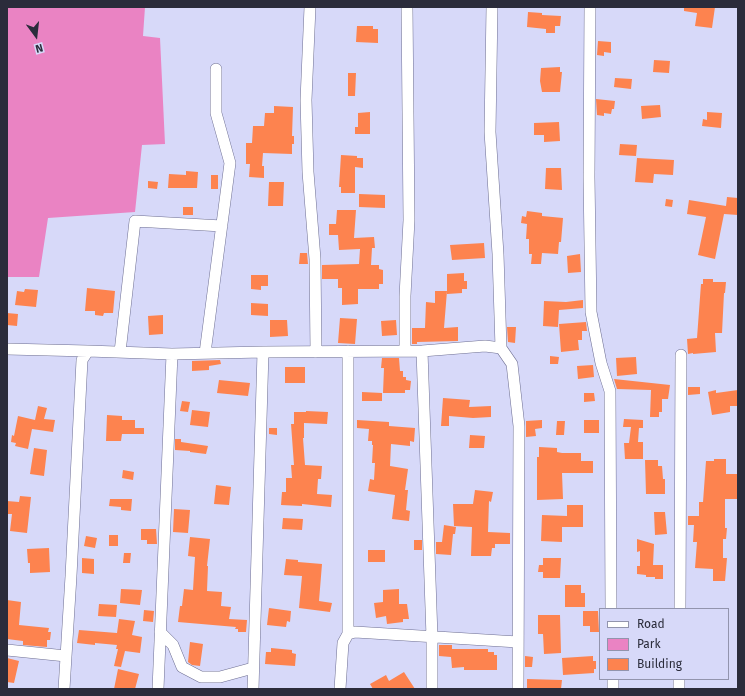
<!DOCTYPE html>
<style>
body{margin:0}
#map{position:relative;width:745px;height:696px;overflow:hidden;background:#d7d9f9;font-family:"Fira Sans",sans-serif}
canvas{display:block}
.frame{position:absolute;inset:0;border:8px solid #2b2c3b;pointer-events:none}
.legend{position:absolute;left:599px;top:608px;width:130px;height:72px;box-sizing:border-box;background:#d7d9f9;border:1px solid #9294ad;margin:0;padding:5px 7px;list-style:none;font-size:12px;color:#2b2c3b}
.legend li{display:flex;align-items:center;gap:8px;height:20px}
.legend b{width:20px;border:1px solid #9294ad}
.north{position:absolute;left:16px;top:16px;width:40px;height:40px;-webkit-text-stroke:3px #d7d9f9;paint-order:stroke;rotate:165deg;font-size:11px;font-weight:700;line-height:16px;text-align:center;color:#2b2c3b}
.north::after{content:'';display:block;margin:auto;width:14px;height:18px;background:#2b2c3b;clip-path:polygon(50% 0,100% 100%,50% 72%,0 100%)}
</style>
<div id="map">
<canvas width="745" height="696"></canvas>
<div class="frame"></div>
<ul class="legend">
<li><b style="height:5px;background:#fff"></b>Road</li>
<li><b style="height:11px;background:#ea83c3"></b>Park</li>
<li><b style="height:11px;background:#fd834f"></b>Building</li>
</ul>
<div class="north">N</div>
</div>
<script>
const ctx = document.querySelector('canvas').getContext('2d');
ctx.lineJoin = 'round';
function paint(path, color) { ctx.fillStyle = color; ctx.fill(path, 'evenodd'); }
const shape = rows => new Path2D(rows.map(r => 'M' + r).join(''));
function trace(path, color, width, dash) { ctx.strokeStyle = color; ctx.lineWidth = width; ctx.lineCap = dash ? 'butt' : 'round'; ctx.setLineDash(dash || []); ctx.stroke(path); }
const green = shape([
 [7,7,145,7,143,36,160,38,165,144,142,145,135,212,48,218,39,277,7,277]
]);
const building = shape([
 [684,7,715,7,712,28,695,26,697,13,684,11],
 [528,12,542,13,542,15,561,16,560,26,555,26,555,33,546,33,546,29,527,27],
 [357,26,373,26,373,29,378,29,378,43,356,42],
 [598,41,611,42,611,53,604,52,604,56,597,55],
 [654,60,670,61,669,73,653,72],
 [560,67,560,72,562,72,560,92,542,92,540,81,541,68],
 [348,73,356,73,355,96,348,96],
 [615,78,632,79,631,89,614,87],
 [596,99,615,101,614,109,612,109,611,114,604,113,604,116,597,115],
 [660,105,661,117,642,119,641,106],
 [274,106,293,107,292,136,294,136,294,144,292,144,292,154,263,153,262,166,264,166,264,178,249,177,250,164,246,164,246,143,252,143,253,126,264,126,265,113,274,113],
 [370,112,370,134,355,134,355,127,358,127,358,113],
 [707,112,722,113,721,128,702,126,703,119,707,120],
 [559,122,560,141,544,142,544,135,534,135,534,123],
 [620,144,637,145,636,156,619,155],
 [341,155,357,156,357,158,363,158,363,168,355,167,355,193,341,193,341,187,339,187],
 [637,158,674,160,673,175,654,174,653,183,635,182],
 [546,168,561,168,562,190,545,189],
 [186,171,198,172,197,188,168,188,169,174,186,175],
 [211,175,218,175,218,189,211,189],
 [148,181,158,182,157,189,148,188],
 [269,182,284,182,283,206,268,206],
 [359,194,385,195,385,208,359,207],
 [727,197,738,198,738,215,724,214,715,259,698,255,706,217,687,214,689,200,726,206],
 [666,199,673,200,672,207,665,206],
 [183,207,193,207,193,215,183,215],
 [337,210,356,210,354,238,374,237,375,248,372,248,371,265,379,265,379,269,383,270,383,284,379,284,379,289,358,289,358,304,342,305,342,288,338,288,338,279,322,279,322,265,359,264,360,249,339,250,338,235,329,235,329,224,336,224],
 [527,211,542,213,542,216,563,218,561,242,559,242,558,254,542,253,541,264,531,264,532,254,529,254,529,239,526,239,527,224,521,223,522,216,526,217],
 [484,243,485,258,452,260,450,245],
 [300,253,307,253,308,264,299,264],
 [580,254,581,272,568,273,567,256],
 [464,273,464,281,467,281,467,289,462,289,462,293,447,294,447,274],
 [251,275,268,275,268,286,261,286,261,290,251,289],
 [703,279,713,279,713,282,726,282,725,293,724,293,722,333,715,333,716,352,693,354,693,353,688,354,687,339,697,338,701,284,703,284],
 [87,288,115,291,113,313,104,313,103,316,95,315,95,311,85,311],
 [25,289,38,290,36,307,15,305,17,291,24,292],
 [435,291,447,291,444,328,458,327,458,341,417,342,417,344,412,344,412,328,425,328,426,302,435,303],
 [583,300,583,308,559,310,558,327,543,326,544,301,566,302],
 [251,303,268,304,268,316,251,315],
 [7,313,18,314,17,326,7,325],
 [163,315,163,334,149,335,148,316],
 [340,318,357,319,355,344,338,343],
 [270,320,287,320,288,336,270,337],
 [396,320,397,335,382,336,381,321],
 [586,322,587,331,582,331,582,340,578,340,579,350,561,352,559,324],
 [507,327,516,327,515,343,508,342],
 [550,356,559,357,558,364,550,364],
 [636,357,637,374,617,376,616,358],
 [382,358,399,358,400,371,403,371,403,377,406,377,406,380,411,381,410,390,405,390,405,393,383,393,384,368,381,368],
 [220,360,221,364,209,366,209,370,192,371,192,361],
 [593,365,594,377,578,379,577,366],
 [285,367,305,367,305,383,285,383],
 [614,379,670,385,668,399,662,399,662,412,659,412,659,417,650,417,651,390,617,389],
 [219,380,250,383,248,396,217,393],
 [688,387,700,387,700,394,688,395],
 [716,390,716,393,738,390,738,406,730,406,730,412,712,415,708,392],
 [362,392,382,393,382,401,362,401],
 [584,393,594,393,595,401,584,402],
 [443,398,470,400,469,407,491,406,491,417,473,418,449,416,449,426,441,426],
 [182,401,190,402,188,412,180,411],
 [38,406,47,408,44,419,55,420,53,432,32,429,28,449,15,446,16,443,11,442,12,435,14,436,18,416,35,420],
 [192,410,210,412,208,427,190,425],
 [306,411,328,412,327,424,304,423,304,438,303,438,305,465,322,466,321,479,318,479,317,494,332,495,331,507,302,504,302,506,281,505,282,492,286,492,286,478,292,478,291,465,294,465,291,424,294,424,294,412,306,412],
 [107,415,122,416,122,420,135,420,135,428,144,428,144,434,122,434,121,441,106,441],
 [624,419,643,420,643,428,639,428,638,442,643,442,643,459,625,459,624,443,629,443,631,427,623,427],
 [357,420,389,422,389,426,415,428,414,442,410,441,410,446,391,444,390,466,408,469,405,490,408,490,406,510,410,511,409,521,392,519,395,495,368,491,370,479,374,480,375,463,372,463,373,445,372,445,372,441,368,441,369,429,357,428],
 [542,420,542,428,535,429,536,436,526,437,526,421],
 [584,420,599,420,599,433,584,433],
 [557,421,565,421,564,435,556,435],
 [269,428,277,428,277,435,269,434],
 [470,435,485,436,484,448,469,448],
 [175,439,181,439,181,442,208,446,206,454,190,452,190,451,175,450],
 [539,447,557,448,557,452,562,453,581,453,581,461,593,461,593,473,562,473,563,499,537,500,537,457,539,457],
 [34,448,47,450,44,476,30,474],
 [714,459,726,459,726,474,738,474,738,499,725,499,725,528,727,528,726,539,723,539,723,558,727,558,725,581,713,581,713,569,695,568,697,542,693,542,694,525,688,525,688,516,699,516,699,502,703,502,706,461,714,461],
 [645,460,658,460,658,466,662,466,663,479,665,479,665,494,646,494],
 [123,470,134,472,133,480,122,478],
 [216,485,231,487,229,505,214,504],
 [475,490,493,492,491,502,489,501,488,532,510,533,510,544,495,544,495,548,492,548,491,556,471,556,472,527,454,526,453,504,473,504],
 [20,496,31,497,27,533,10,531,12,514,7,514,7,501,19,502],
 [110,499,132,499,131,511,121,510,121,507,109,506],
 [567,505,583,505,583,527,562,527,562,542,541,541,542,515,567,516],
 [174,509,190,510,188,533,173,532],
 [654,512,665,512,667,534,655,535],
 [283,518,303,519,302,530,282,529],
 [444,525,456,527,455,534,453,534,451,555,436,554,436,542,442,542],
 [141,529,156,529,157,544,147,544,147,540,141,540],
 [109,535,118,535,118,546,109,546],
 [86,536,97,538,95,548,84,546],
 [190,537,210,539,207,566,208,566,207,591,222,592,221,606,231,607,229,619,247,620,246,632,238,632,238,629,235,629,236,627,178,622,180,606,182,606,184,589,193,590,195,557,188,556],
 [637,539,654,544,653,565,663,565,663,579,655,579,655,577,646,577,646,575,637,574,637,566,640,566,640,551,637,552],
 [414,540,422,540,422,550,414,550],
 [49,548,50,572,30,573,30,563,28,563,27,549],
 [368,550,385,550,385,562,368,562],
 [124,553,131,553,130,563,123,563],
 [82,558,94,559,94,574,82,573],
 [543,558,561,558,560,578,543,578,543,572,538,572,539,565,543,565],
 [286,559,298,560,298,562,322,564,319,601,332,603,330,612,299,608,302,576,284,575],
 [565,585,581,585,581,593,585,593,585,607,565,607],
 [121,589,142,590,140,605,120,603],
 [399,589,399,604,407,604,409,619,403,619,403,622,387,624,386,616,376,618,374,603,383,602,383,590],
 [7,600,21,602,19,625,49,628,48,632,51,632,50,640,47,640,47,647,23,645,23,641,7,639],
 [99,604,117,605,116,617,98,616],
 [269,608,291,611,290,622,287,621,286,627,267,625],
 [144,610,154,611,153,622,143,621],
 [583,611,598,611,599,632,590,632,590,626,583,626],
 [538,615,560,615,561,653,544,654,543,634,538,634],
 [119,619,135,621,132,635,142,637,140,653,125,651,121,667,114,666,118,649,116,649,117,645,95,643,95,645,77,643,79,630,117,633],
 [190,642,203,644,200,666,192,665,188,662],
 [439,645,452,645,452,649,488,649,488,652,494,652,494,655,497,655,497,670,464,670,464,667,452,668,451,657,439,656],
 [271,648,292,650,292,653,296,654,295,666,265,664,266,652,271,652],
 [525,656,533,657,532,667,525,667],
 [593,656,593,661,596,661,596,669,594,669,594,673,563,675,562,658],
 [7,658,19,661,14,683,7,682],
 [118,669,139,674,135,689,114,689],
 [404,672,415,689,373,689,370,684,386,675,389,681],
 [527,679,562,680,561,689,527,689]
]);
const minor = shape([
 [310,7,306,100,308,172,315,259,316,352],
 [492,7,490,132,498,254,501,348],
 [590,7,589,177,591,312,601,363,610,391,611,609],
 [7,349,88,351],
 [405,351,405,296,409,220,407,7],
 [422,351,432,637,432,689],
 [120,352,135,221,222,226],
 [205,353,230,163,216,113,216,69],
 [680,609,681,355],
 [160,632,173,645,182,667,201,677,220,677,253,668],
 [348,634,348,351],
 [7,650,66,656],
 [613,679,613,689],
 [64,689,71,576,82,360,88,351,172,354,263,352,422,351,485,346,501,348,512,364,519,426,518,689],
 [158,689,172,354],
 [253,689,263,352],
 [340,689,343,643,348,634,355,632,518,642],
 [679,689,679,679]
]);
paint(green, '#ea83c3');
paint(building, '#fd834f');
trace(minor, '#6e6f92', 12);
trace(minor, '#fff', 11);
</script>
